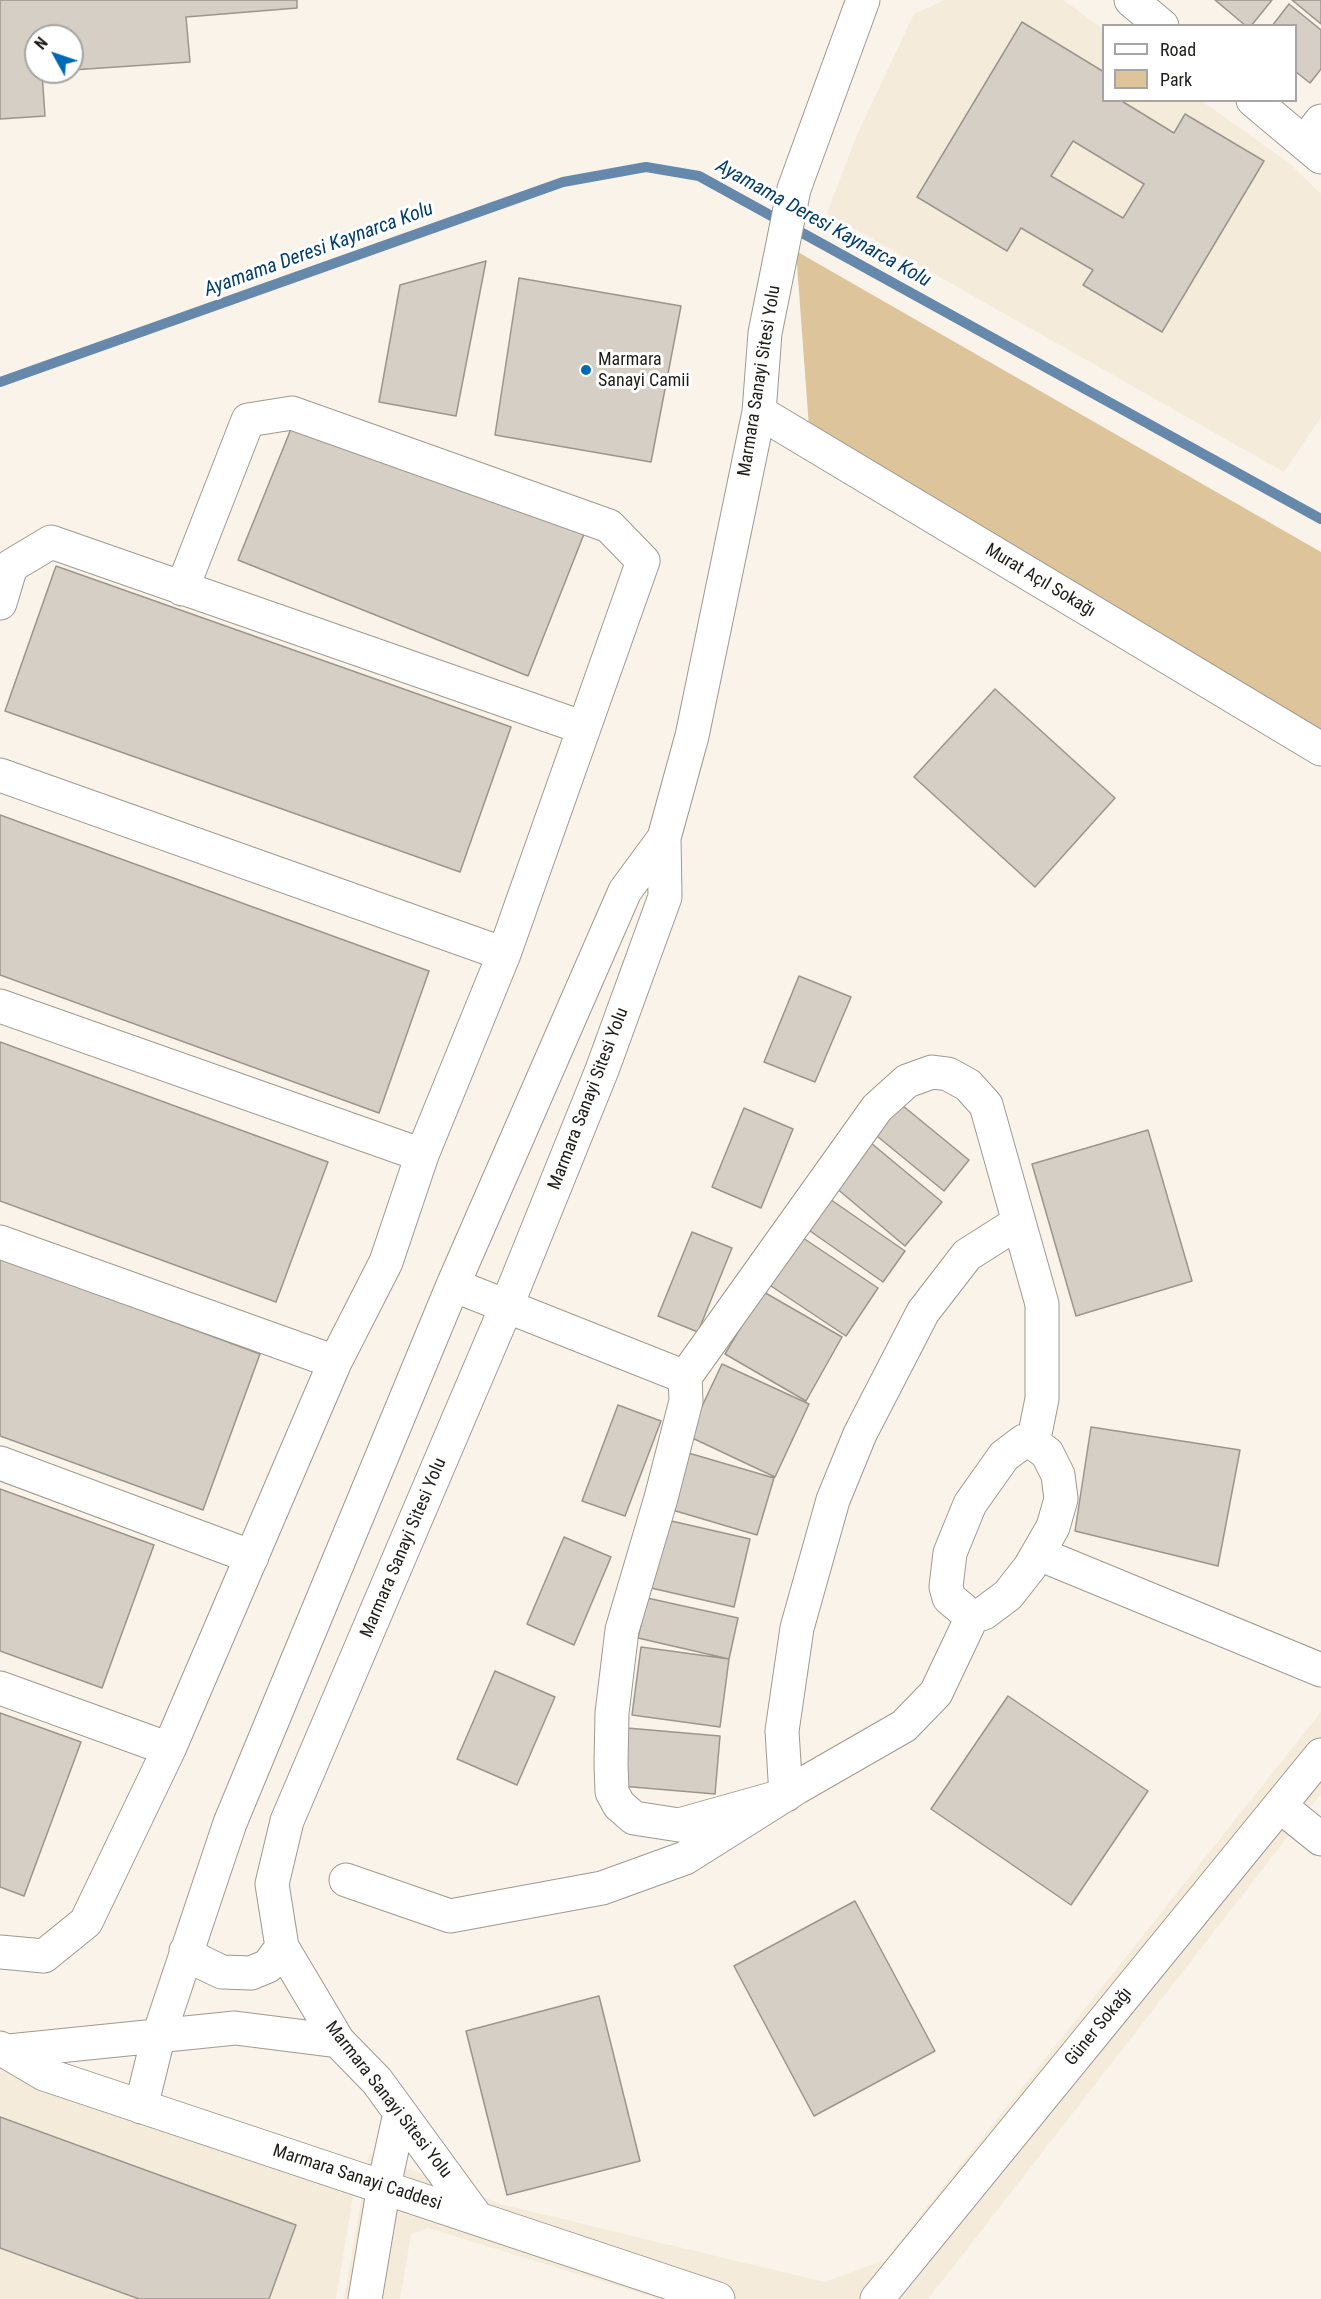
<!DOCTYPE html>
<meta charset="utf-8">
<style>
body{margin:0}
#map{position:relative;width:1321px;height:2299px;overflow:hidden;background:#f9f3ea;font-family:"Roboto Condensed",sans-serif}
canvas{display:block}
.legend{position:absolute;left:1102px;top:24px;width:195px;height:78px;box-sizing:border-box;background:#fff;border:2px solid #a6a5a3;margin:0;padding:8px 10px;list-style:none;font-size:18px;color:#201e1a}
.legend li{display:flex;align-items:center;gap:12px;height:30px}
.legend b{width:30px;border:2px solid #a6a5a3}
.north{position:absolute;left:24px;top:24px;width:60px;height:60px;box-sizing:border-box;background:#fff;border:2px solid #a6a5a3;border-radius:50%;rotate:310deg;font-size:16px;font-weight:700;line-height:24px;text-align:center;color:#201e1a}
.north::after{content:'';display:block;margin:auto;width:21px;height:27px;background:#0069b4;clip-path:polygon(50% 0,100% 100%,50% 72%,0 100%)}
</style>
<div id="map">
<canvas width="1321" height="2299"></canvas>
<ul class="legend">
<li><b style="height:8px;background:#fff"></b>Road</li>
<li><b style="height:16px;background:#ddc49a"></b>Park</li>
</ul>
<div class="north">N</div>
</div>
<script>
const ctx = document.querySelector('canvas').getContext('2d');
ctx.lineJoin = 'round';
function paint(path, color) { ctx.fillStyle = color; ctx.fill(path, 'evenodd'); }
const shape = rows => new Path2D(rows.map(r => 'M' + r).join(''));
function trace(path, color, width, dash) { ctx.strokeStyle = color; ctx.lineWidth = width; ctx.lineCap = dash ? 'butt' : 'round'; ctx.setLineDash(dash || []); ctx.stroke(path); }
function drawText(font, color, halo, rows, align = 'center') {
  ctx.font = font + ' "Roboto Condensed",sans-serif'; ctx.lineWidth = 6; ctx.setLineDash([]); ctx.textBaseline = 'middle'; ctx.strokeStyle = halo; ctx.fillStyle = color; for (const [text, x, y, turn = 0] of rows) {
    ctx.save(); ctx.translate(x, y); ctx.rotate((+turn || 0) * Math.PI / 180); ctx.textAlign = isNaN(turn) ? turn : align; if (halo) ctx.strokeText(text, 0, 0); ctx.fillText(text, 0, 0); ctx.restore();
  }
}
const built = shape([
 [945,0,1063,0,1103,29,1104,100,1202,101,1290,164,1321,194,1321,417,1284,472,827,213,856,137,914,14],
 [1321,1712,1321,1794,928,2299,659,2299,428,2228,411,2234,400,2299,344,2299,369,2154,504,2205,824,2282,885,2260],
 [0,2068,354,2191,336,2299,0,2299]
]);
const green = shape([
 [796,251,1321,552,1321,730,809,427]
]);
const stream = shape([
 [0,382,563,182,646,167,699,176,1321,519]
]);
const building = shape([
 [0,0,297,0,297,8,186,17,190,62,72,70,72,36,36,36,36,72,52,72,42,73,45,116,0,119,0,0],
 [1215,0,1272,0,1251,26,1246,26,1215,0],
 [1292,0,1321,0,1321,24,1292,0],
 [1289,4,1321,30,1321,69,1310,83,1296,72,1296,26,1272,26,1289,4],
 [1022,22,1104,72,1104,100,1120,100,1174,133,1185,114,1264,161,1162,332,1083,285,1093,270,1021,228,1007,251,917,197,1022,22],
 [1073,141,1144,184,1123,218,1051,176,1073,141],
 [486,261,456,416,379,402,400,285,486,261],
 [519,278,681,306,651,462,495,435,519,278],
 [295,419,584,534,528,676,238,560,295,419],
 [56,566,511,727,460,872,5,711,56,566],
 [995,689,1115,798,1035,887,914,777,995,689],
 [0,815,429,971,379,1113,0,975,0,815],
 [799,976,851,997,815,1082,764,1062,799,976],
 [0,1042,328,1162,276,1302,0,1201,0,1042],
 [897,1101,969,1160,944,1191,872,1132,897,1101],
 [744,1108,793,1129,761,1208,712,1187,744,1108],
 [1148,1130,1192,1281,1076,1316,1032,1164,1148,1130],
 [871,1143,942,1202,905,1246,835,1187,871,1143],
 [824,1195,905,1251,883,1282,803,1226,824,1195],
 [692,1232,732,1248,698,1332,658,1316,692,1232],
 [797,1234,878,1288,846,1336,765,1282,797,1234],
 [0,1258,260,1354,203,1510,0,1436,0,1258],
 [762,1291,842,1337,806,1401,725,1354,762,1291],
 [722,1364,809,1404,775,1477,688,1436,722,1364],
 [618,1405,661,1421,625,1516,582,1501,618,1405],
 [1091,1427,1240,1450,1218,1566,1075,1531,1091,1427],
 [685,1452,774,1478,757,1535,669,1509,685,1452],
 [0,1489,154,1545,102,1688,0,1651,0,1489],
 [667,1520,750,1539,734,1607,651,1588,667,1520],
 [564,1537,611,1557,574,1645,527,1624,564,1537],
 [647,1598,738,1618,729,1659,638,1638,647,1598],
 [641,1647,729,1659,720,1727,632,1715,641,1647],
 [495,1671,555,1697,517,1785,457,1759,495,1671],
 [1008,1696,1148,1791,1071,1905,931,1809,1008,1696],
 [0,1713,81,1742,24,1896,0,1887,0,1713],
 [627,1728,720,1736,715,1794,621,1786,627,1728],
 [855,1901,935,2051,814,2116,734,1966,855,1901],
 [599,1996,640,2161,507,2195,466,2031,599,1996],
 [0,2117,296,2225,269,2299,139,2299,0,2248,0,2117]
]);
const minor = shape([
 [1131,0,1162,26],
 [1253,100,1321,157],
 [1304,143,1321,121],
 [759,412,1321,749],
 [0,603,11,566,51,542,584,728],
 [0,775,504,954],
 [0,1006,422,1155],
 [0,1242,335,1362],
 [453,1285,685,1377,686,1401,661,1498,622,1630,612,1713,611,1764,612,1792,619,1805,634,1818,679,1825,786,1795,782,1731,797,1628,833,1500,860,1434,923,1312,967,1255,1019,1222],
 [685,1377,877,1108,907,1081,932,1072,948,1074,968,1085,986,1105,1042,1304,1042,1399,1033,1443],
 [1024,1441,1033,1443,1047,1453,1058,1475,1061,1499,1053,1527,1030,1567,1008,1595,984,1613,972,1617,949,1598,946,1587,950,1553,970,1504,1004,1456,1024,1441],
 [0,1463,252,1557],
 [1043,1548,1049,1558,1321,1670],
 [0,1688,169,1749],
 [1280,1806,1321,1839],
 [346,1880,450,1916,602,1888,685,1858,796,1788,904,1726,936,1693,972,1617],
 [186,1951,201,1962,222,1972,251,1973,268,1966,282,1947],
 [0,1952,44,1956,86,1922,169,1749,335,1362,386,1262,422,1155,504,954,643,561,609,526,292,413,248,420,182,589],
 [0,2048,44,2074,718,2299],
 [9,2051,235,2028,338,2041],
 [141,2107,158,2038,230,1823,453,1285,625,891,664,838],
 [477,2218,377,2081,338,2041,282,1947,272,1884,287,1821,507,1305,602,1070,665,897,664,838,692,736,759,412,765,333,794,189,863,0],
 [365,2299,384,2186,400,2113],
 [877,2299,1321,1755]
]);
const markers = [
 [586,370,6,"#0069b4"]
];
const poiNames = [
 ["Marmara",598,360],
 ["Sanayi Camii",598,381]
];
const streetNames = [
 ["Marmara Sanayi Sitesi Yolu",760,381,-81],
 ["Murat Açıl Sokağı",1040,581,31],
 ["Marmara Sanayi Sitesi Yolu",589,1099,-69],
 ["Marmara Sanayi Sitesi Yolu",404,1548,-67],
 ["Güner Sokağı",1099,2027,-51],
 ["Marmara Sanayi Sitesi Yolu",388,2100,52],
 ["Marmara Sanayi Caddesi",357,2178,18]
];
const waterNames = [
 ["Ayamama Deresi Kaynarca Kolu",823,224,29],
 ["Ayamama Deresi Kaynarca Kolu",319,250,-20]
];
paint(built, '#f5ebda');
paint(green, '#ddc49a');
trace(stream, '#6588ab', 10);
paint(building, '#d5cfc6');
trace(building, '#9b968d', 1.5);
trace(minor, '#9f9990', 35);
trace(minor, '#fff', 33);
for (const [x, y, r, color] of markers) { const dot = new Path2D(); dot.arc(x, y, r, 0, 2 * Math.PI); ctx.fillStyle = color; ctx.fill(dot); trace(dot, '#fff', 2); }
drawText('18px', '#201e1a', '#fff', poiNames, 'left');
drawText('18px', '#201e1a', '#fff', streetNames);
drawText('italic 20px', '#043f6e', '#fff', waterNames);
</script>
